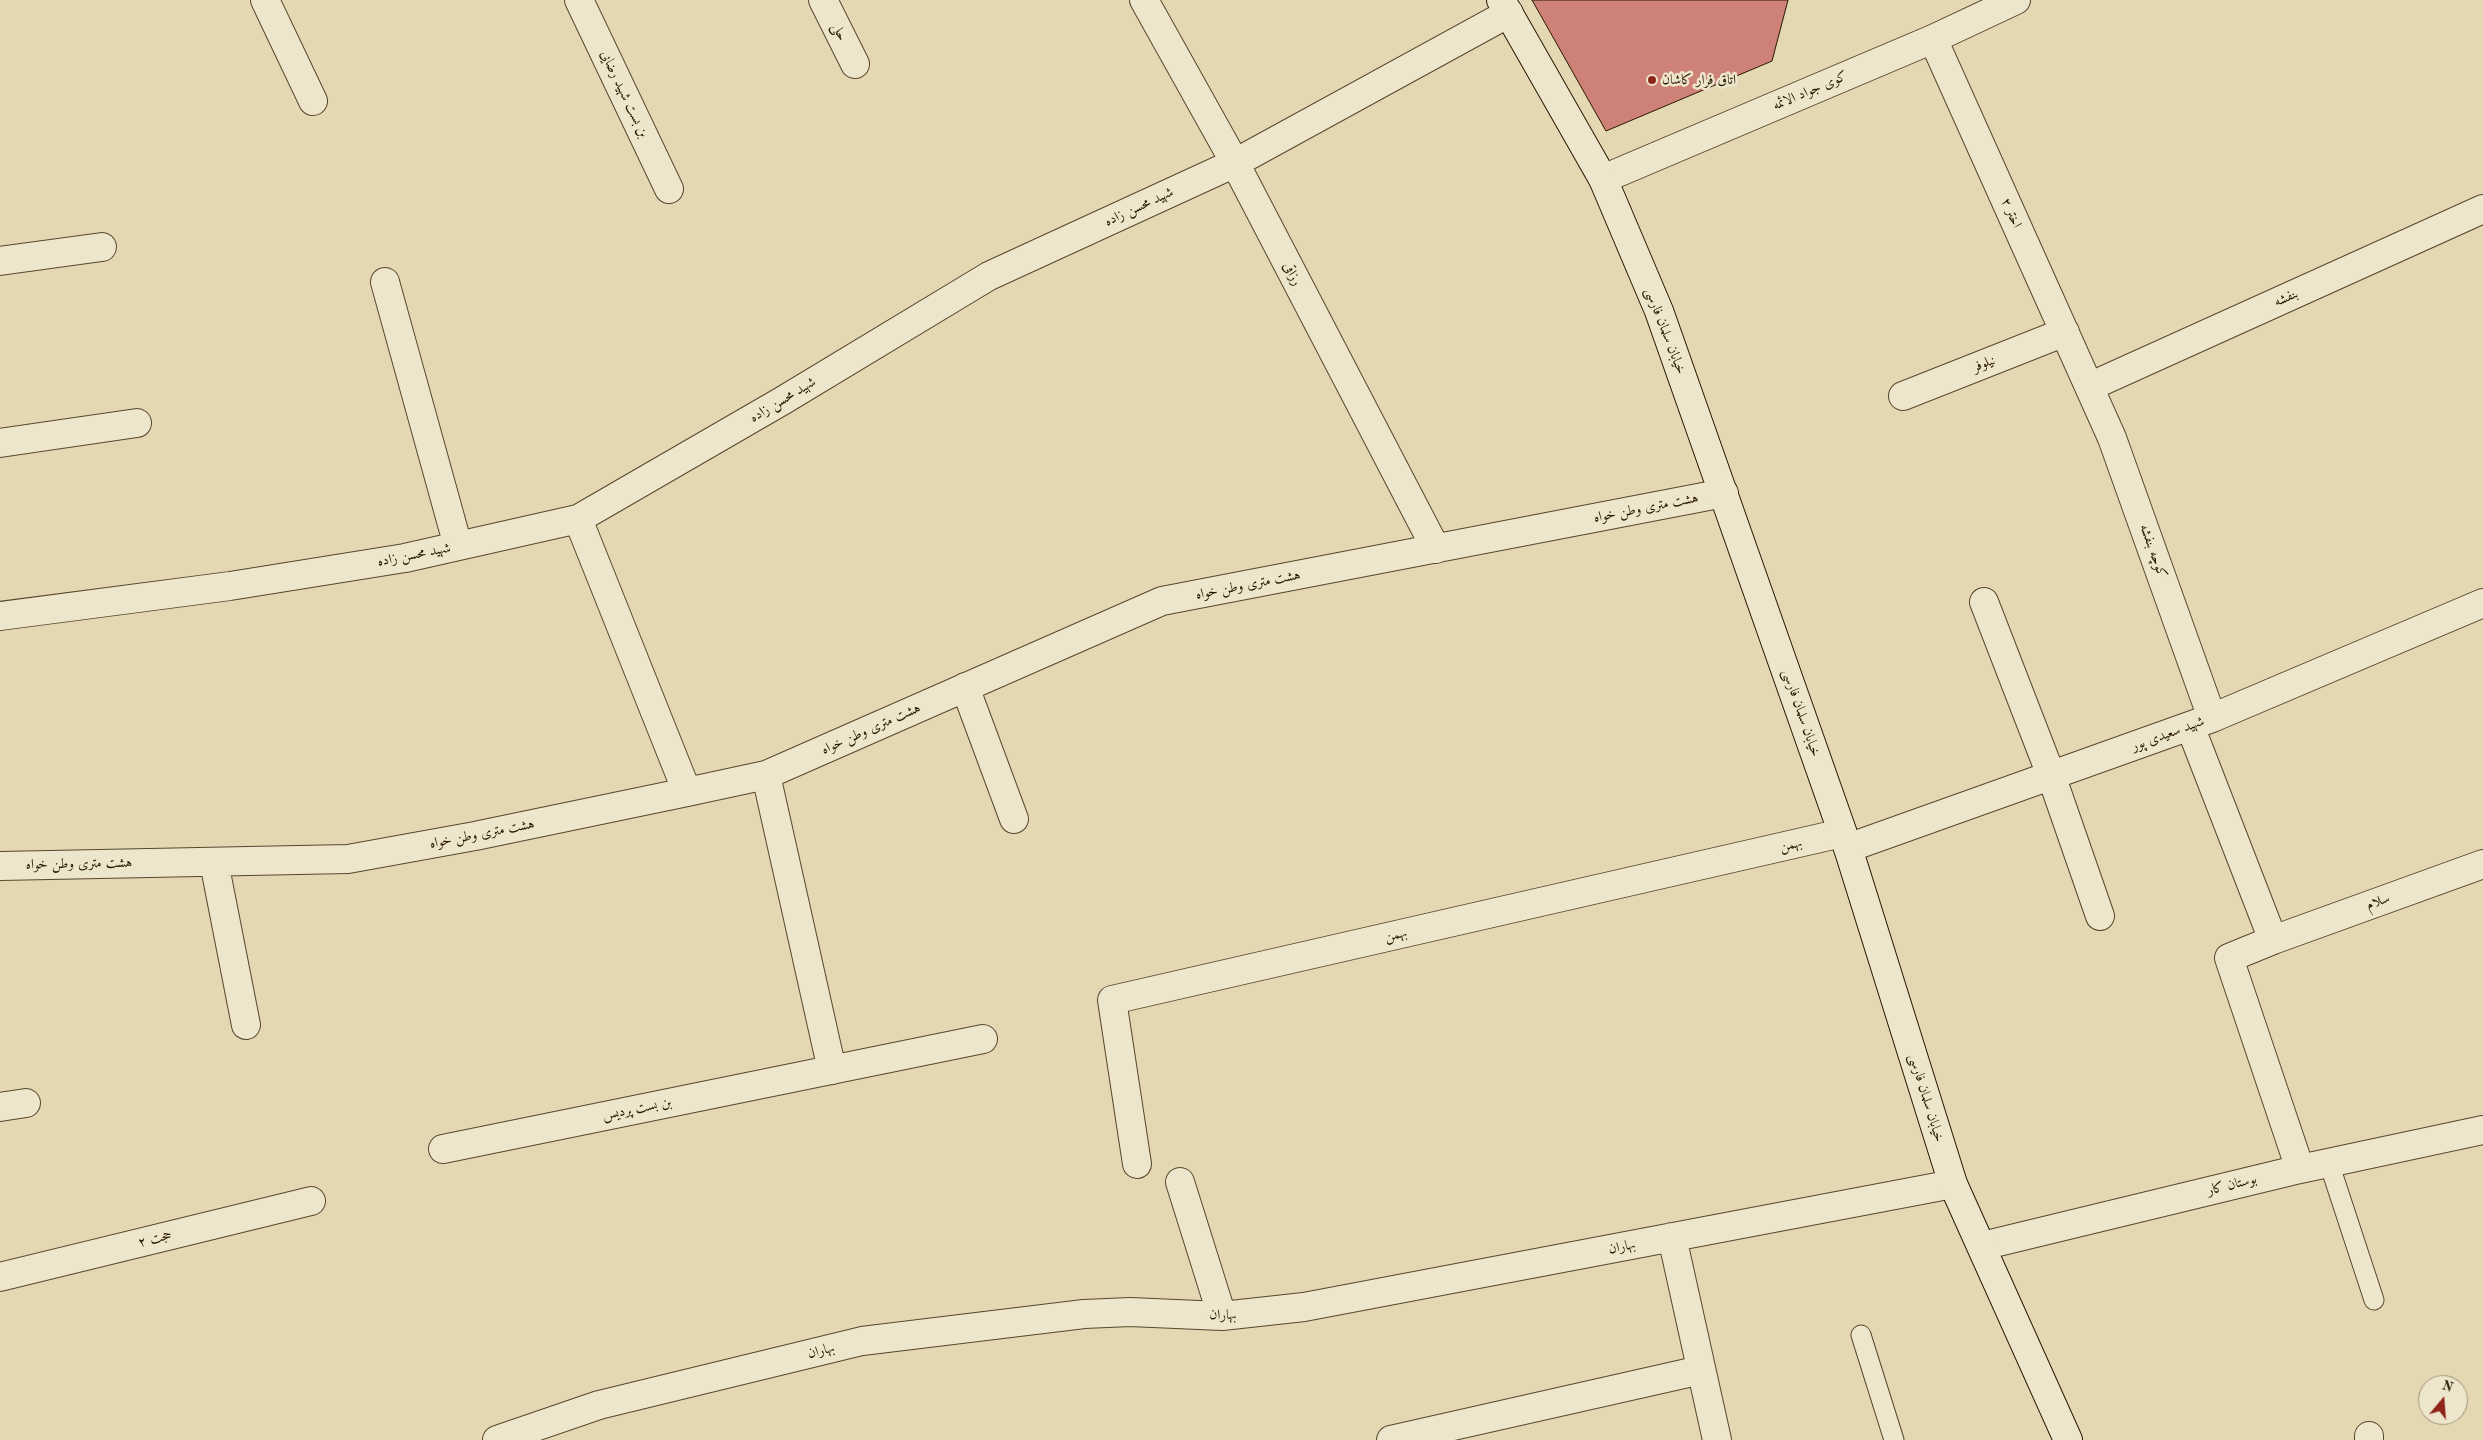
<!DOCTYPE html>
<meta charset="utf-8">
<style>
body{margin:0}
#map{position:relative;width:2483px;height:1440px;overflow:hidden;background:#e3d8b1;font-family:"Old Standard TT",serif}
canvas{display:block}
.north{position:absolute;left:2418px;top:1375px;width:50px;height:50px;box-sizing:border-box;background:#ede6cc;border:1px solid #9f937b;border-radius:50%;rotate:18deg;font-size:14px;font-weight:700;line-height:20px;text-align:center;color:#291602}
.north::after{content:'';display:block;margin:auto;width:18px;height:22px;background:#8f2418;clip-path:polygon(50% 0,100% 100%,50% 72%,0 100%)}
</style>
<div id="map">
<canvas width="2483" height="1440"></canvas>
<div class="north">N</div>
</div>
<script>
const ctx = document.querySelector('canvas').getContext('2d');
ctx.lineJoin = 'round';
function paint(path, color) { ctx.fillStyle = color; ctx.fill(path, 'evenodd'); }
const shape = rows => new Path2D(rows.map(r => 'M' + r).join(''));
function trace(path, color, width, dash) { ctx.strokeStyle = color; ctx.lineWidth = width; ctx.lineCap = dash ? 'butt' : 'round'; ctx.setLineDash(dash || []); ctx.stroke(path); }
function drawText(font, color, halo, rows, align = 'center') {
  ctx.font = font + ' "Old Standard TT",Amiri,serif'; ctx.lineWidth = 5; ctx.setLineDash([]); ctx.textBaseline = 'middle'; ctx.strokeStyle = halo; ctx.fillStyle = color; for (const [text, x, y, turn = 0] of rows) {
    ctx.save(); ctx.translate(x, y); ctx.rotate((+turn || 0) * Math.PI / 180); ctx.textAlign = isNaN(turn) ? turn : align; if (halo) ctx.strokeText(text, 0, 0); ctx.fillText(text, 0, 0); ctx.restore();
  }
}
const building = shape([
 [1532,0,1788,0,1772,61,1606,131,1532,0]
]);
const service = shape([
 [2329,1163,2374,1300],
 [1861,1335,1894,1440]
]);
const minor = shape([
 [265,0,313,101],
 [579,0,669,189],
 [823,0,855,64],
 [1144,0,1235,163,1436,549],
 [1933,39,2112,438,2212,718],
 [1603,179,1933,39,2016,0],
 [0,261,102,247],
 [385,282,458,546],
 [2089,387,2483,209],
 [1903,396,2065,332],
 [0,443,137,423],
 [578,519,687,792],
 [1984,602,2051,775,2100,916],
 [0,616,230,586,405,558,578,519,782,401,989,276,1235,163,1509,13],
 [965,687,1014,819],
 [2190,726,2273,940,2229,958,2300,1169],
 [766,775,832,1070],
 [1848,848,2212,718,2483,603],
 [214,862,246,1025],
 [0,866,348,859,475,836,687,792,766,775,1162,601,1724,493],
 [2273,940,2483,864],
 [0,1107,26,1103],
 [443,1149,983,1039],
 [1137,1164,1112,1000,1842,833],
 [1180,1182,1222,1316],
 [1672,1237,1717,1440],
 [1982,1246,2300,1169,2483,1130],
 [0,1277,311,1201],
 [2369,1436,2369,1440],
 [497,1440,599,1405,862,1341,1084,1314,1130,1312,1222,1316,1304,1307,1953,1184],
 [1391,1440,1701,1370]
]);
const secondary = shape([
 [1501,0,1603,179,1659,311,1848,848,1953,1184,2068,1440]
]);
const markers = [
 [1652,80,5,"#8f2418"]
];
const streetNames = [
 ["حلی",839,32,63],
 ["کوی جواد الائمه",1810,91,-23],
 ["بن بست شهید رضایی",624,94,65],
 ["شهید محسن زاده",1139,207,-25],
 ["اختر ۲",2011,213,66],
 ["رزاقی",1292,274,62],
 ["بنفشه",2286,298,-24],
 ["خیابان سلمان فارسی",1665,331,69],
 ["نیلوفر",1984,364,-21],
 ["شهید محسن زاده",783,400,-31],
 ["هشت متری وطن خواه",1646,508,-11],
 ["کوچه بنفشه",2153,551,70],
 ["شهید محسن زاده",414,555,-11],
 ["هشت متری وطن خواه",1248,585,-11],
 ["خیابان سلمان فارسی",1801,713,71],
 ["هشت متری وطن خواه",871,729,-24],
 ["شهید سعیدی پور",2168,734,-20],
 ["هشت متری وطن خواه",482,834,-11],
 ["بهمن",1791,845,-13],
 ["هشت متری وطن خواه",79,864,-1],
 ["سلام",2378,902,-20],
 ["بهمن",1396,935,-13],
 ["خیابان سلمان فارسی",1926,1098,73],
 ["بن بست پردیس",637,1109,-11],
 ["بوستان کار",2232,1185,-14],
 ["حجت ۲",155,1239,-14],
 ["بهاران",1622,1247,-11],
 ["بهاران",1223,1315],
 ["بهاران",821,1351,-14]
];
const poiNames = [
 ["اتاق فرار کاشان",1662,80]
];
paint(building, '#ce8176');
trace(building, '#291602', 1);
trace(service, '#58462e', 21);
trace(minor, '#58462e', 30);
trace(secondary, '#291602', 30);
trace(service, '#ede6cc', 19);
trace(minor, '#ede6cc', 28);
trace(secondary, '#ede6cc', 28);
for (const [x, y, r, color] of markers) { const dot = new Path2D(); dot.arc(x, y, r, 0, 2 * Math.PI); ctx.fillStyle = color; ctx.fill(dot); trace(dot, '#ede6cc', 2); }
drawText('14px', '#291602', '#ede6cc', streetNames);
drawText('14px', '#291602', '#ede6cc', poiNames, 'left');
</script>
